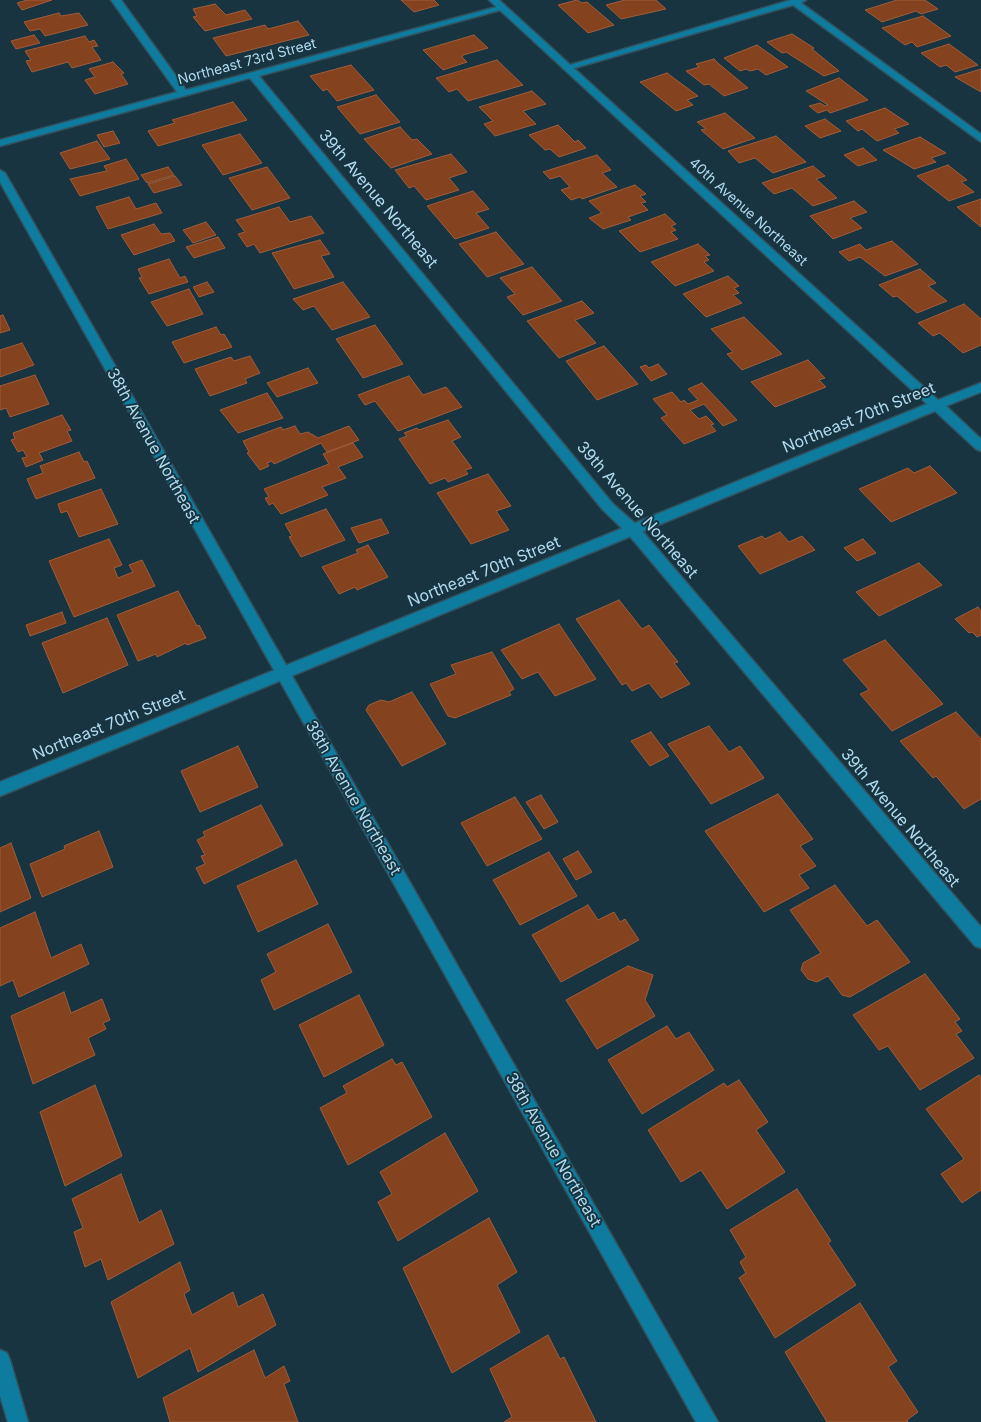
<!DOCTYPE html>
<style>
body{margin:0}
canvas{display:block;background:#173440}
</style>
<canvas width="981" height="1422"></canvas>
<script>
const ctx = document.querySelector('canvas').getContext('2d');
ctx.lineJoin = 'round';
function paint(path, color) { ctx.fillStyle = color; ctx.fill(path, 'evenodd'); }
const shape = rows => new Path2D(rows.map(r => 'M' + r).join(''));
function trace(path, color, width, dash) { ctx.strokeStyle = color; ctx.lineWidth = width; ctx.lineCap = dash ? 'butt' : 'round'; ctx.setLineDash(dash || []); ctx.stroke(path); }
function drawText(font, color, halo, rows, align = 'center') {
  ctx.font = font + ' Inter,sans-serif'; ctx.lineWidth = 4; ctx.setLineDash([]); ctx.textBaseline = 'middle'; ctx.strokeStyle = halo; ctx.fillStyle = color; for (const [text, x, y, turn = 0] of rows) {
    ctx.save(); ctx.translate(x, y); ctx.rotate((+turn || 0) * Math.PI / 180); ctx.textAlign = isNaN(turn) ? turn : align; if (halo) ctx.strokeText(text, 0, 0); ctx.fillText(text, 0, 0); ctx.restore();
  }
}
const building = shape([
 [27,0,52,0,22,10,17,3,27,0],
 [401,0,434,0,439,5,414,12,401,0],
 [577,0,582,3,587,2,614,25,588,33,558,5,577,0],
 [625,0,656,0,666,9,621,19,606,5,625,0],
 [897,0,925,0,938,9,921,14,916,11,882,22,865,10,897,0],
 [215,4,226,15,245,10,252,19,205,31,193,17,197,16,193,9,215,4],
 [59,13,61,16,79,13,88,25,45,36,40,29,30,31,24,22,59,13],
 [923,16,951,36,917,47,912,42,905,45,882,28,923,16],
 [298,21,309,35,226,56,213,38,265,25,268,29,298,21],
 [792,34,814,48,812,49,839,71,824,76,786,52,782,53,767,42,792,34],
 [34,35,40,43,16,49,11,41,34,35],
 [474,35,488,48,463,55,462,57,467,62,443,70,423,50,474,35],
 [85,36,89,42,94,40,98,46,92,47,101,60,72,68,68,62,32,72,26,61,31,60,25,51,85,36],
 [949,44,978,65,955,72,946,65,940,67,921,53,949,44],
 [757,45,788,67,766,75,758,69,750,71,746,69,740,71,724,58,757,45],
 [714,59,719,64,748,88,724,96,709,84,704,85,686,71,699,67,696,64,714,59],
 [497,60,523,85,468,101,457,89,449,92,436,78,497,60],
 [113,62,124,73,121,74,128,84,95,94,85,80,95,77,89,69,113,62],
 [351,65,374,90,337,101,327,89,323,91,310,76,351,65],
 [981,69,981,92,955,77,981,69],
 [667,73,698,96,687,100,693,105,676,111,640,82,667,73],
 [839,78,868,100,830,113,827,110,818,113,809,106,820,103,825,106,828,105,806,91,839,78],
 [532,91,546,104,523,111,536,124,495,136,484,124,493,121,479,107,532,91],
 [376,95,400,122,360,134,337,107,376,95],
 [233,102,247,120,158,146,148,131,175,123,172,120,233,102],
 [885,108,909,124,894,129,899,133,877,141,862,129,858,131,846,121,885,108],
 [725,113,755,138,723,149,701,130,706,129,697,122,725,113],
 [825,119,841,131,820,138,805,126,825,119],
 [558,125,575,142,578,140,586,148,559,157,550,149,545,150,529,135,558,125],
 [400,127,412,140,417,139,432,154,391,168,364,139,400,127],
 [113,131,120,143,104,147,97,135,113,131],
 [240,134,262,163,223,175,202,145,240,134],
 [776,136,806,162,773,173,755,158,739,163,728,151,776,136],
 [920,137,946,153,931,158,936,162,914,169,883,150,920,137],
 [97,141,110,159,70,169,60,153,97,141],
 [863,148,877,160,858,166,844,155,863,148],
 [451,154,467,172,449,178,459,190,426,200,414,186,409,188,395,170,451,154],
 [597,155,611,170,602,173,617,187,582,199,580,197,571,200,561,190,570,187,560,176,550,179,543,172,597,155],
 [126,159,139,179,80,196,70,179,107,171,104,166,126,159],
 [948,165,967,180,961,182,974,192,949,201,917,176,948,165],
 [813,166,825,176,816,179,837,198,813,206,792,188,774,194,762,183,813,166],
 [168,167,174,175,147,183,141,175,168,167],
 [267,167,290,198,252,210,229,178,267,167],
 [175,176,182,185,154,193,148,184,175,176],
 [635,185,646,194,640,196,646,202,641,203,648,210,628,217,631,220,603,229,589,218,602,213,589,201,635,185],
 [473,191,489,209,476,213,489,228,455,239,427,206,473,191],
 [129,197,136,209,156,203,162,213,108,229,96,207,129,197],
 [981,199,981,227,957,207,981,199],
 [854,201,867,212,850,218,862,228,833,239,810,216,854,201],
 [279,207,290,222,311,216,324,233,260,253,254,244,247,247,238,234,245,232,236,220,279,207],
 [665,214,676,224,671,226,676,230,671,232,678,239,640,252,619,231,665,214],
 [206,222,216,235,193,243,183,230,206,222],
 [154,224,161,234,170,233,175,241,134,255,121,235,154,224],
 [496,232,524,264,487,277,459,244,496,232],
 [218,237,225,248,194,258,186,247,218,237],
 [320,240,330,254,321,256,334,277,294,289,272,253,320,240],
 [892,241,918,264,885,276,860,257,849,261,839,252,860,244,866,250,892,241],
 [698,244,710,255,705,256,709,260,704,262,714,271,675,286,651,262,698,244],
 [169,259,180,278,185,276,188,282,149,294,139,278,142,277,138,269,169,259],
 [532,267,562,301,523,315,507,297,515,294,500,278,532,267],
 [920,269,936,283,928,286,947,301,917,313,897,296,893,297,879,285,920,269],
 [728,276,739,286,734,288,739,293,733,295,742,303,706,317,683,294,728,276],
 [207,282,214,292,199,297,193,287,207,282],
 [343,282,370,317,332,330,314,306,303,310,293,299,343,282],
 [189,289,203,314,167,326,151,302,189,289],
 [582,301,594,313,575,320,596,343,559,358,527,321,582,301],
 [964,304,981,319,981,345,963,353,940,333,933,336,918,323,964,304],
 [3,315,10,330,0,333,0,316,3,315],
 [744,317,782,354,742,370,727,354,733,352,711,329,744,317],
 [375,325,403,364,363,378,336,339,375,325],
 [216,327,221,335,224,334,232,347,184,363,172,342,216,327],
 [22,343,34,365,0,377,0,350,22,343],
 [604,346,638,384,597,400,566,361,604,346],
 [250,356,260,373,245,379,247,383,210,396,195,369,231,357,234,361,250,356],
 [808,360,825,378,819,380,826,387,775,407,751,382,808,360],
 [658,364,667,374,651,381,640,367,646,365,649,368,658,364],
 [308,368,318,383,277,397,267,383,308,368],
 [35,375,49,404,10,417,6,408,0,410,0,386,35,375],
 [409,376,423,395,446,387,462,407,398,431,375,401,365,405,358,395,409,376],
 [702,383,737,420,723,426,704,404,690,410,699,419,706,416,714,424,711,425,716,431,684,444,661,418,667,415,653,399,672,392,681,402,684,400,688,404,698,400,688,389,702,383],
 [267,393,283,418,238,433,220,410,267,393],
 [62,415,71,430,67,431,72,441,39,453,43,460,26,467,22,458,27,457,23,450,18,452,11,440,15,439,13,433,62,415],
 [448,420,461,437,452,441,472,468,465,470,468,474,448,482,445,478,430,484,399,439,407,436,404,433,417,428,419,430,448,420],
 [295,426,300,434,308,432,318,438,349,426,359,440,327,452,321,443,274,464,272,461,267,463,269,466,260,470,247,453,249,452,243,441,281,427,283,430,295,426],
 [353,443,363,457,338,467,346,478,322,487,328,495,281,514,273,503,269,505,265,498,269,497,264,489,329,464,323,454,353,443],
 [79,452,84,462,87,461,95,478,36,499,27,479,43,473,40,466,79,452],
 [930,466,957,493,891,522,859,489,908,468,914,473,930,466],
 [488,474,511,506,496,511,509,530,471,544,437,493,488,474],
 [101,489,118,524,79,537,67,511,61,513,58,504,101,489],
 [326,509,345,540,301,557,289,537,292,536,285,524,326,509],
 [381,519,389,533,359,543,351,528,381,519],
 [780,532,789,542,802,536,815,550,760,574,738,546,762,536,765,539,780,532],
 [109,539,122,565,114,568,118,578,133,572,129,565,142,560,155,586,74,617,49,561,109,539],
 [863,539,876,553,857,561,844,548,863,539],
 [368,545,388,577,357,590,355,587,339,594,322,567,358,553,356,550,368,545],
 [919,563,942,585,879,616,856,592,919,563],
 [178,591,197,626,199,625,206,638,187,645,186,643,157,657,156,654,138,661,117,615,178,591],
 [619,600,642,629,649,625,678,662,674,663,690,684,661,698,649,683,632,691,626,683,622,685,576,619,619,600],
 [978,607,981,611,981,635,977,637,972,632,969,633,955,619,978,607],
 [62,612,66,623,30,636,26,625,62,612],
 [107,618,128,665,63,693,42,643,107,618],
 [559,624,596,679,555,696,538,672,522,679,501,650,559,624],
 [885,640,943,704,892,731,860,694,869,690,843,660,885,640],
 [492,652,514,689,509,692,511,695,455,718,448,716,430,684,456,674,451,665,492,652],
 [412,692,446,744,402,766,366,710,369,705,381,700,389,702,412,692],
 [956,712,981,739,981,799,964,809,936,776,933,778,900,741,956,712],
 [709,726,729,752,740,746,764,778,711,804,668,744,709,726],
 [651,732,669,756,650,766,631,741,651,732],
 [238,746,258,787,200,812,181,771,238,746],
 [778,794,813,839,800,846,816,866,799,875,809,888,764,912,705,831,778,794],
 [541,795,558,822,544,829,526,802,541,795],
 [515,797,542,839,487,866,461,823,515,797],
 [261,805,283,845,204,884,196,868,205,864,201,856,205,855,197,840,205,836,203,832,261,805],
 [99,831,113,867,42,897,30,864,65,849,64,846,99,831],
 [11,843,31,898,0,912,0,848,11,843],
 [578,851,592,872,576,880,563,859,578,851],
 [549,852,577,896,520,925,493,880,549,852],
 [296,860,318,904,258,932,237,886,296,860],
 [835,885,867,926,877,920,910,962,850,997,842,995,828,976,817,982,808,979,801,970,803,963,821,953,790,910,835,885],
 [588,905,598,920,614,912,620,922,625,919,639,940,561,982,532,935,588,905],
 [35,912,51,958,81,944,89,964,19,997,13,980,0,986,0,928,35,912],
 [328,924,352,972,274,1010,261,980,276,972,267,954,328,924],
 [628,966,653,975,645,1000,655,1016,597,1049,566,1000,628,966],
 [925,974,960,1019,955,1022,962,1031,956,1034,974,1058,920,1090,888,1046,879,1050,853,1015,925,974],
 [64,992,71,1013,102,999,110,1020,103,1023,106,1029,88,1038,95,1055,33,1084,11,1016,64,992],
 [359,995,384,1045,324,1077,299,1025,359,995],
 [667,1026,676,1039,689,1032,714,1070,642,1114,608,1060,667,1026],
 [392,1059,396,1065,402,1062,432,1117,348,1165,320,1108,347,1093,343,1086,392,1059],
 [979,1075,981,1078,981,1190,962,1203,941,1174,964,1159,926,1109,979,1075],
 [739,1080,768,1122,756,1130,785,1172,727,1209,701,1170,681,1182,648,1130,724,1083,727,1087,739,1080],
 [95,1085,122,1156,65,1186,40,1112,95,1085],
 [445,1133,478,1191,398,1241,378,1202,392,1194,380,1172,445,1133],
 [121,1174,139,1223,161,1210,174,1244,108,1280,101,1259,85,1267,74,1232,83,1228,72,1199,121,1174],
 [797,1189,831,1241,828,1243,856,1285,775,1338,739,1278,746,1273,740,1262,746,1257,730,1230,797,1189],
 [489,1218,517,1272,497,1285,520,1332,452,1373,403,1268,489,1218],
 [180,1262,190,1290,184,1294,192,1315,233,1292,238,1307,263,1294,276,1325,198,1372,190,1348,138,1378,111,1302,180,1262],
 [860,1303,897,1361,888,1367,918,1412,907,1420,908,1422,827,1422,785,1352,860,1303],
 [548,1335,560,1359,564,1357,596,1422,504,1422,512,1417,490,1369,548,1335],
 [254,1350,265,1378,284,1366,290,1381,284,1384,298,1422,170,1422,163,1398,254,1350]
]);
const street = shape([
 [111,0,121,0,186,90,504,5,504,9,259,76,613,504,638,526,981,927,981,948,975,946,628,534,603,510,250,78,0,146,0,140,177,92,111,0],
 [791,0,806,0,801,3,981,134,981,142,793,5,571,69,563,67,791,0],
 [0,170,5,173,718,1422,696,1422,0,182,0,170],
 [0,1350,7,1353,10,1360,28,1422,8,1422,0,1396,0,1350]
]);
const secondary = shape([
 [489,0,499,0,938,400,981,383,981,392,946,406,981,439,981,451,976,449,935,411,0,796,0,782,927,404,489,0]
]);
const farStreetnames = [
 ["Northeast 73rd Street",247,62,-15],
 ["40th Avenue Northeast",748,212,42]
];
const streetNames = [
 ["39th Avenue Northeast",378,199,50],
 ["Northeast 70th Street",859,418,-22],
 ["38th Avenue Northeast",153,446,61],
 ["39th Avenue Northeast",637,510,49],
 ["Northeast 70th Street",484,572,-22],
 ["Northeast 70th Street",109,725,-22],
 ["38th Avenue Northeast",353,798,60],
 ["39th Avenue Northeast",900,818,50],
 ["38th Avenue Northeast",553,1150,60]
];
paint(building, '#84421f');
trace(building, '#a05c39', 1);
trace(street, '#32515e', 3);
trace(secondary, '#32515e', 3);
paint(street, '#0d7c9f');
paint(secondary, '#0d7c9f');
drawText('14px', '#b1dbee', '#173440', farStreetnames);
drawText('16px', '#b1dbee', '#173440', streetNames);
</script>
